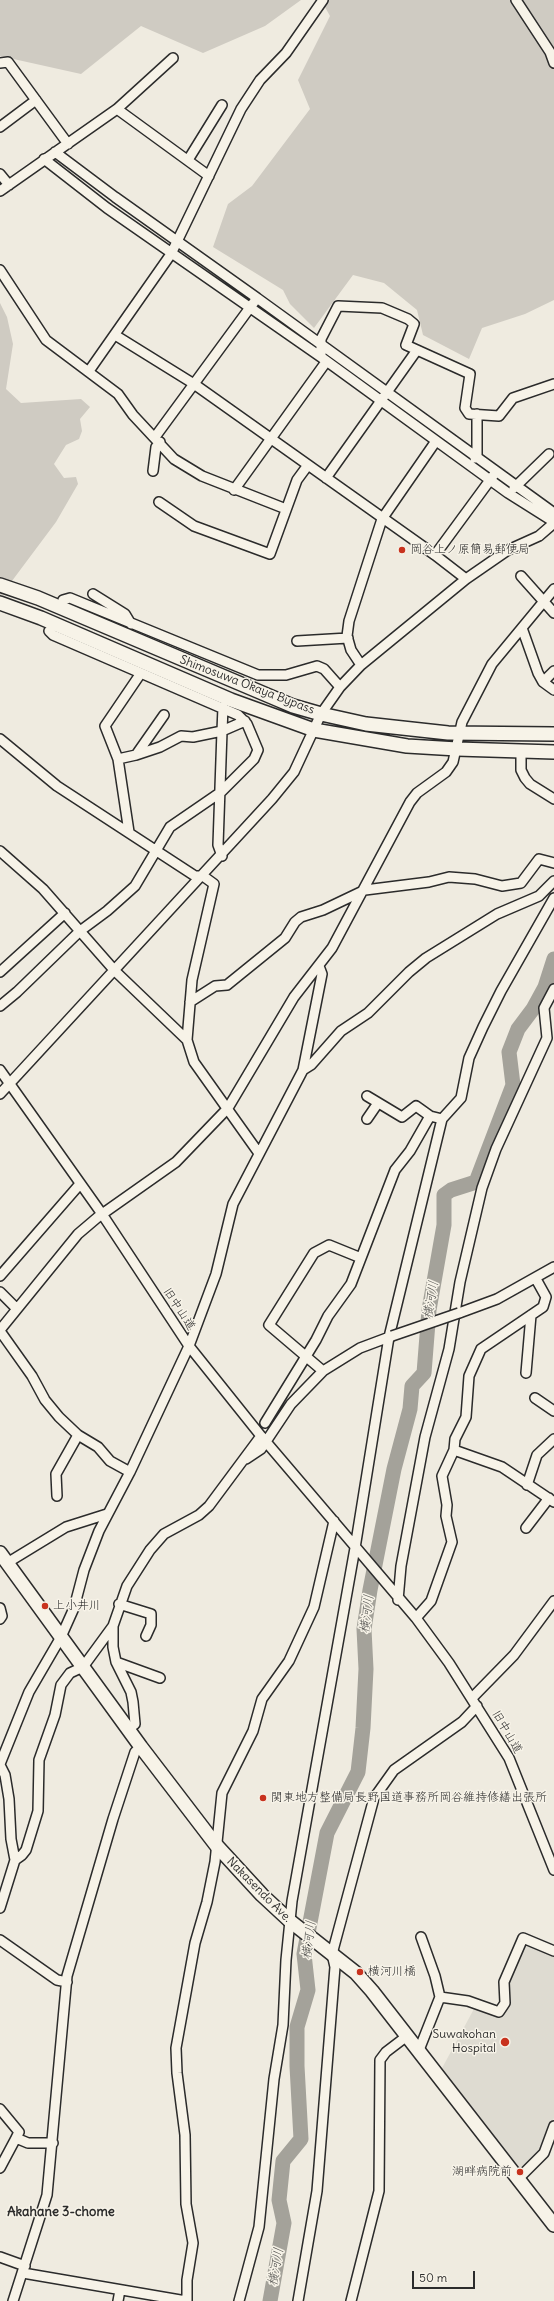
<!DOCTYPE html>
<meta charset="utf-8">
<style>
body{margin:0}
#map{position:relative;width:554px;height:2301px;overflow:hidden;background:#efebe0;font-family:Delius,sans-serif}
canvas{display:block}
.scale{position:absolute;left:412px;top:2271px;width:63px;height:18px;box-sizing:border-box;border:2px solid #2b2b2b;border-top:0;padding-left:5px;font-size:12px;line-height:14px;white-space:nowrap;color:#2b2b2b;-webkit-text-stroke:3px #f7f3e8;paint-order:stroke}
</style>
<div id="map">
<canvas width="554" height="2301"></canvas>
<div class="scale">50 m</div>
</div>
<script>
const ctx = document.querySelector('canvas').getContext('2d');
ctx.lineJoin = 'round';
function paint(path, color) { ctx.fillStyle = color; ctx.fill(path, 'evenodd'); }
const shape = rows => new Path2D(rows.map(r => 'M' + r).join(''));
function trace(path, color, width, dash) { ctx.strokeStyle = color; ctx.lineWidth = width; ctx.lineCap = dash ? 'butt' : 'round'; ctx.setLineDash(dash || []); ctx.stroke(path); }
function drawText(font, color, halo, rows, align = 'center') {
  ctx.font = font + ' Delius,"Klee One",sans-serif'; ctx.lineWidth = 3; ctx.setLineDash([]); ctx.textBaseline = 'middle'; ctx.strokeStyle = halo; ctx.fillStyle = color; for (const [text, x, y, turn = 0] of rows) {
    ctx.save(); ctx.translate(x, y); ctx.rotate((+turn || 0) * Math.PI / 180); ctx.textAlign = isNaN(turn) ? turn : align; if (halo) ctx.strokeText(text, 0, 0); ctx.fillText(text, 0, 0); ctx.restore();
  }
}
const built = shape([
 [523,1942,554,1953,554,2118,542,2147,520,2170,517,2169,441,2070,475,2007,499,2015,506,1988]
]);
const green = shape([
 [0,0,301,0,265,26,203,53,141,26,81,74,0,56],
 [321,0,554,0,554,300,525,314,482,328,469,359,423,335,417,310,384,283,353,275,314,328,290,304,283,290,213,247,228,204,252,186,310,109,298,80,330,16],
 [0,303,7,317,13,344,6,389,21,403,81,399,90,407,80,419,82,431,79,439,66,445,54,464,64,478,76,477,78,484,56,522,0,597]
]);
const river = shape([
 [270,2301,284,2223,279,2200,283,2161,301,2139,297,2066,297,2027,308,1990,304,1954,327,1833,358,1772,363,1728,366,1669,364,1629,370,1590,394,1469,410,1409,412,1386,424,1373,429,1310,444,1225,444,1195,451,1190,476,1182,513,1085,509,1052,518,1029,533,1009,545,987,554,959]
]);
const minor = shape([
 [516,0,550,52,554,63],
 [0,63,8,62,68,144],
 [117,109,209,176],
 [0,127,36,100],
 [55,152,115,197,257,298,155,437],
 [44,159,107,208,321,357,508,493,554,522],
 [188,160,222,105],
 [0,174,9,185],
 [0,191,117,109,173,58],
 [0,270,46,340,118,394,133,415,174,459,202,476,286,509],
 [257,298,554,513],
 [115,335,194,384,435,555,466,579],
 [321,357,321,339,338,306,382,308,408,319,414,324,406,345,470,374,465,408,469,414,499,416,513,398,554,384],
 [89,371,171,254,241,109,260,80,286,53,323,0],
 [475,458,477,455,477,414],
 [153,471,156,447,160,442],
 [326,478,417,350],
 [514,488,549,454],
 [234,490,326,362],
 [159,502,194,526,270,554,297,480,308,465],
 [435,555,493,476],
 [521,576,554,613],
 [93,594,125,614,131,624],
 [63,600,70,598,258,675,286,675,317,666,324,669,340,687],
 [522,628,538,673,543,682,554,671],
 [297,641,348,638],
 [361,665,351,650,347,636,349,621,382,519,436,441],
 [141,673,105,726,118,759,136,755,164,715],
 [543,682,554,690],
 [0,739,57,786,195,876,203,876,214,884,192,980,187,1040,194,1062,258,1152],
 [521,751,521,770,525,778,530,784,554,799],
 [136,755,160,747,181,736,193,737,222,731,223,707],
 [118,759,129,832],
 [0,851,43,889,115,971,187,1040],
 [222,856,218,845,222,731,245,721],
 [0,972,65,913],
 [190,1002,215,986,227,985,285,938,295,922,301,917,323,910,365,890,429,882,449,877,475,879,502,886,521,883,539,859,554,863],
 [0,1006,17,992,80,931,107,911,135,886,170,827,221,792,254,759,258,750,247,724,238,715,53,635,49,631],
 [0,1070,102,1214,189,1346,261,1436,416,1618,449,1663,509,1758,554,1870],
 [303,1070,311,1065,341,1031,368,1013,409,972,426,958,497,914,539,896,554,881],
 [0,1094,272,799,294,772,321,714,340,687,361,665,466,579,508,550,539,536,554,523],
 [367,1096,402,1117,416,1106,430,1116],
 [367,1119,378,1103],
 [0,1276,80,1184],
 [0,1292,17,1309],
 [459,1313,497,1299,554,1267],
 [0,1330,78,1234,98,1217,176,1162,228,1108,294,997,332,948,410,802,417,793,446,772,453,762,462,722,492,664,554,589],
 [0,1331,32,1376,45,1400,59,1417,78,1435,98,1447,110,1461,130,1472],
 [323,1371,269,1325,314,1253,329,1245,361,1258],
 [526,1373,531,1315],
 [535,1398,554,1411],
 [265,1423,316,1340,328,1316,351,1284,395,1170,410,1151,430,1116,442,1119],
 [454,1450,502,1467,554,1502],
 [246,1459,261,1449,291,1404,323,1371,360,1348,392,1336],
 [527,1485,537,1455,554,1439],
 [57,1496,56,1474,78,1435],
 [526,1528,549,1498],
 [7,1563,66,1527,107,1514],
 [398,1600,401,1566,425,1437,449,1349,460,1282,482,1188,496,1149,547,1038,544,1008,554,989],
 [119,1604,151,1614,151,1625,146,1636],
 [0,1608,2,1616,0,1619],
 [416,1618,431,1601,452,1542,446,1516,447,1505,442,1476,454,1450,455,1439,466,1417,469,1376,481,1349,543,1307,546,1297,536,1279],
 [113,1626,113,1647,116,1662,131,1692,133,1702,135,1724,128,1729],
 [116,1662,160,1678],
 [472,1698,514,1655,554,1601],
 [0,1764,29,1692,61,1637,74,1608,84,1570,99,1531,130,1472,189,1346,216,1274,233,1204,303,1070,322,974,319,966],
 [0,1765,5,1775,9,1799,11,1839,15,1860,0,1908],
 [15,1860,22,1855,26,1850,38,1811,39,1760,55,1715,61,1685,70,1673,83,1667,113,1626,127,1586,150,1550,164,1534,199,1515,209,1506,261,1436],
 [421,1937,435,1976,440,1997],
 [0,1940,57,1980,67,1982],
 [419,2050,440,1997,468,2001,499,2012,505,2003,504,1982,523,1938,554,1951],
 [0,2109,19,2132,16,2138],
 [0,2168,16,2138,28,2143,53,2143],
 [518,2179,544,2153,554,2126],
 [0,2257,25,2266],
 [23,2273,186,2301],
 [13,2301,47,2195,67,1976,113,1819,135,1752,141,1747],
 [118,2301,120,2290],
 [187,2301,187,2280,193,2243,186,2204,185,2135,177,2073,176,2048,195,1943,207,1902,215,1862,222,1793,253,1731,262,1699,289,1661,314,1607,334,1521],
 [239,2301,259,2227,274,2079,283,2025,286,1960,292,1901,355,1548,389,1337,442,1119,461,1098,469,1058,483,1027,501,991,554,898],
 [298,2301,317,2191,335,1967,332,1954,374,1798,394,1770,462,1722,477,1706],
 [351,2301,379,2191,380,2060,386,2052,407,2036]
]);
const highway = shape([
 [0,585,38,598,293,706,321,714,366,724,448,733,554,734],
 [0,603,41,618,231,700,314,730,407,746,457,749,554,752],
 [0,1553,141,1747,216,1845,262,1895,290,1921,356,1973,372,1991,554,2225]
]);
const minorBridge = shape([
 [392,1336,459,1313]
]);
const markers = [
 [402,550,4,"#c8321e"],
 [45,1606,4,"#c8321e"],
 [263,1798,4,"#c8321e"],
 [360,1972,4,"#c8321e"],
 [505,2042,5,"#c8321e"],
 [520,2172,4,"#c8321e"]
];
const poiNames = [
 ["岡谷上ノ原簡易郵便局",410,550],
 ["上小井川",53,1606],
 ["関東地方整備局長野国道事務所岡谷維持修繕出張所",271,1798],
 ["横河川橋",368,1972],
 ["Suwakohan",496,2035,"right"],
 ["Hospital",496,2049,"right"],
 ["湖畔病院前",512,2172,"right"]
];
const streetNames = [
 ["Shimosuwa Okaya Bypass",247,685,21],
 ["旧中山道",179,1309,57],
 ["旧中山道",507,1732,60],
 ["Nakasendo Ave.",259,1890,45]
];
const waterNames = [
 ["横河川",431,1300,-81],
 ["横河川",367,1614,-83],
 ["横河川",309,1940,-83],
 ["横河川",276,2267,-80]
];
const neighbourhoodNames = [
 ["Akahane 3-chome",61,2212]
];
paint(built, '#dedbd1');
paint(green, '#cfcbc2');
trace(river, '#a4a29a', 15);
trace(minor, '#2b2b2b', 12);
trace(highway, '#2b2b2b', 16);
trace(minor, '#f7f3e8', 9);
trace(highway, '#f7f3e8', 13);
trace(minorBridge, '#2b2b2b', 12, []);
trace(minorBridge, '#f7f3e8', 9);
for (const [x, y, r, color] of markers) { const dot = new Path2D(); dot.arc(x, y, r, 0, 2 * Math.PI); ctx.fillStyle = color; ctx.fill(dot); trace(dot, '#f7f3e8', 1.5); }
drawText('12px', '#2b2b2b', '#f7f3e8', poiNames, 'left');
drawText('12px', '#2b2b2b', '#f7f3e8', streetNames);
drawText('italic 13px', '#555552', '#f7f3e8', waterNames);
drawText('bold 13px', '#2b2b2b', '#f7f3e8', neighbourhoodNames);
</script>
